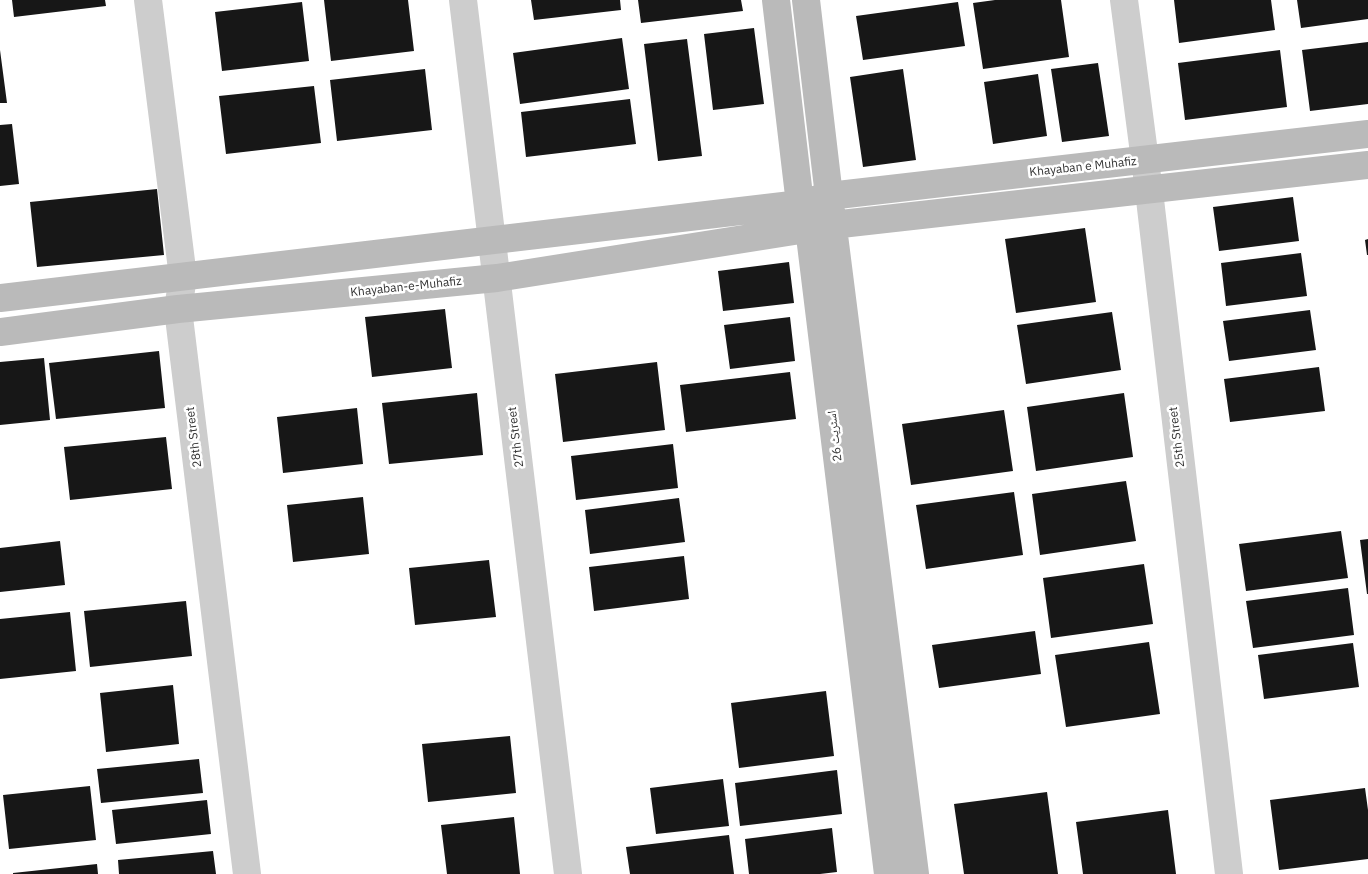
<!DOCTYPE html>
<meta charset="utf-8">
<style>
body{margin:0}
canvas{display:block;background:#fff}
</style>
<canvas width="1368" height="874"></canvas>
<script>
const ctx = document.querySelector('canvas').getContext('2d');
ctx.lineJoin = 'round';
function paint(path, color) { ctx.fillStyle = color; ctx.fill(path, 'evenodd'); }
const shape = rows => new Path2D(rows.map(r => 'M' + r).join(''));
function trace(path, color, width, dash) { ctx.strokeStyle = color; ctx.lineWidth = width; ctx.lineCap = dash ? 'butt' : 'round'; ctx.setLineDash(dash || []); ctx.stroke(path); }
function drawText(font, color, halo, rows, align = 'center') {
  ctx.font = font + ' "IBM Plex Sans","Noto Naskh Arabic",sans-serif'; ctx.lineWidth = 5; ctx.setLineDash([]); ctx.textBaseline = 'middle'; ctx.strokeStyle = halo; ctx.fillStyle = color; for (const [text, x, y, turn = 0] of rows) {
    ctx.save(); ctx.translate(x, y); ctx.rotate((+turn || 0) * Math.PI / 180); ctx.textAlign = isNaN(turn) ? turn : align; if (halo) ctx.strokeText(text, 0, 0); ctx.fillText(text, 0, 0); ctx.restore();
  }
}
const building = shape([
 [12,0,105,0,106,6,14,17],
 [324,0,408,0,414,51,331,61],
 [531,0,620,0,621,10,534,20],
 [638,0,741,0,743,11,641,23],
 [995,0,1061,0,1069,57,983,69,973,3],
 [1174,0,1271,0,1275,30,1179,43],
 [1297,0,1368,0,1368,19,1301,28],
 [302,2,309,61,222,71,215,12],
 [958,2,965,46,863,60,856,16],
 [754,28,764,104,713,110,704,34],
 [622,38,629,89,520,104,513,53],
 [687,39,702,156,658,161,644,44],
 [1368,42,1368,104,1310,111,1302,50],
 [0,50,7,103,0,103],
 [1280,50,1287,107,1185,120,1178,63],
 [1098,63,1109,136,1062,142,1051,69],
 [425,69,432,130,337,141,330,80],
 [903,69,916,160,863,167,850,77],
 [1038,74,1047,136,993,144,984,82],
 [314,86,321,143,226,154,219,96],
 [630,99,636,144,526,157,521,112],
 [12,124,19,184,0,186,0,125],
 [157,189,164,255,37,267,30,202],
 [1293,197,1299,241,1219,251,1213,207],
 [1085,228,1096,302,1016,313,1005,239],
 [1368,239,1368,255,1367,255,1365,240],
 [1301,253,1307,296,1226,306,1221,263],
 [789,262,794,303,723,311,718,271],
 [445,309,452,368,372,377,365,317],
 [1310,310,1316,350,1229,361,1223,321],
 [1112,312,1121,370,1026,384,1017,325],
 [790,317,795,361,730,369,724,325],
 [159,351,165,408,56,419,49,363],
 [44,358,50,420,0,425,0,362],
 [657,362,665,430,563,442,555,374],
 [1319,367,1325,411,1230,422,1224,379],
 [790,372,796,419,686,432,680,385],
 [477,393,483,455,389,464,382,403],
 [1124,393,1133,457,1036,471,1027,407],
 [357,408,363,464,283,473,277,417],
 [1004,410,1013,471,911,485,902,424],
 [166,437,172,489,70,500,64,447],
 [673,444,678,488,576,500,571,456],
 [1126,481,1136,541,1040,555,1032,494],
 [1014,492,1023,555,926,569,916,505],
 [363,497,369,554,293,562,287,505],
 [679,498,685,542,590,554,585,510],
 [1341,531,1348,578,1246,591,1239,544],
 [1368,539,1368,594,1367,594,1360,540],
 [60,541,65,585,0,592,0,548],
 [684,556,689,599,594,611,589,567],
 [489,560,496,617,415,625,409,568],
 [1144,564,1153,624,1051,638,1043,578],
 [1348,588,1354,635,1253,648,1246,601],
 [186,601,192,656,90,667,84,611],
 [70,612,76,671,0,679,0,619],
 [1035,631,1041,674,939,688,932,645],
 [1149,642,1160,714,1066,727,1055,655],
 [1353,643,1359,687,1264,699,1258,655],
 [173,685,179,744,106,752,100,693],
 [826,691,834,756,739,768,731,703],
 [510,736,516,793,428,802,422,744],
 [199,759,203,793,101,803,97,769],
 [837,770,842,814,740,826,735,783],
 [723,779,729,826,656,834,650,788],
 [90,786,96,840,9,849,3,795],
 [1365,788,1368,810,1368,859,1279,870,1270,800],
 [1047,792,1058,874,964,874,954,804],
 [207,800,211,834,116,844,112,810],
 [1168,810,1176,874,1083,874,1076,822],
 [514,817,520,874,447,874,441,825],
 [832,828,837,872,820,874,749,874,745,839],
 [729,835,734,874,630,874,626,847],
 [213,851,216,874,119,874,118,860],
 [97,864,98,874,13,874,13,873]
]);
const street = shape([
 [148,0,183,277,178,309,247,874],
 [463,0,568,874],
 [1124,0,1149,191,1229,874]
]);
const secondary = shape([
 [776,0,800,204,809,228,888,874],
 [806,0,829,196,915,874],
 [0,298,800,204,829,196,1368,134],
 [0,332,178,309,497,278,832,225,1368,165]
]);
const streetNames = [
 ["Khayaban e Muhafiz",1083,167,-6],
 ["Khayaban-e-Muhafiz",406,287,-6],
 ["اسٹریٹ 26",835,436,-97],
 ["28th Street",194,437,-97],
 ["27th Street",516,437,-97],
 ["25th Street",1177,437,-97]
];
paint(building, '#171717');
trace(street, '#cdcdcd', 28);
trace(secondary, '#bababa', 28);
drawText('12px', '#303030', '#fff', streetNames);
</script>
